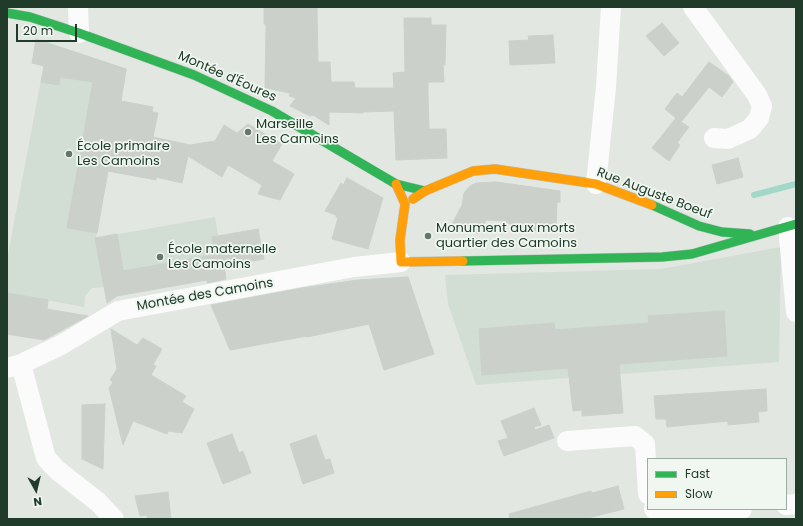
<!DOCTYPE html>
<meta charset="utf-8">
<style>
body{margin:0}
#map{position:relative;width:803px;height:526px;overflow:hidden;background:#e2e7e2;font-family:Poppins,sans-serif}
canvas{display:block}
.frame{position:absolute;inset:0;border:8px solid #203b29;pointer-events:none}
.legend{position:absolute;left:647px;top:458px;width:140px;height:52px;box-sizing:border-box;background:#eff7f0;border:1px solid #9caca0;margin:0;padding:5px 7px;list-style:none;font-size:12px;color:#203b29}
.legend li{display:flex;align-items:center;gap:8px;height:20px}
.legend b{width:20px;border:1px solid #9caca0}
.north{position:absolute;left:16px;top:470px;width:40px;height:40px;-webkit-text-stroke:3px #eff7f0;paint-order:stroke;rotate:172deg;font-size:11px;font-weight:700;line-height:16px;text-align:center;color:#203b29}
.north::after{content:'';display:block;margin:auto;width:14px;height:18px;background:#203b29;clip-path:polygon(50% 0,100% 100%,50% 72%,0 100%)}
.scale{position:absolute;left:16px;top:24px;width:61px;height:18px;box-sizing:border-box;border:2px solid #203b29;border-top:0;padding-left:5px;font-size:12px;line-height:14px;white-space:nowrap;color:#203b29;-webkit-text-stroke:3px #eff7f0;paint-order:stroke}
</style>
<div id="map">
<canvas width="803" height="526"></canvas>
<div class="frame"></div>
<ul class="legend">
<li><b style="height:5px;background:#30b455"></b>Fast</li>
<li><b style="height:5px;background:#ff9f0a"></b>Slow</li>
</ul>
<div class="north">N</div>
<div class="scale">20 m</div>
</div>
<script>
const ctx = document.querySelector('canvas').getContext('2d');
ctx.lineJoin = 'round';
function paint(path, color) { ctx.fillStyle = color; ctx.fill(path, 'evenodd'); }
const shape = rows => new Path2D(rows.map(r => 'M' + r).join(''));
function trace(path, color, width, dash) { ctx.strokeStyle = color; ctx.lineWidth = width; ctx.lineCap = dash ? 'butt' : 'round'; ctx.setLineDash(dash || []); ctx.stroke(path); }
function drawText(font, color, halo, rows, align = 'center') {
  ctx.font = font + ' Poppins,sans-serif'; ctx.lineWidth = 3.5; ctx.setLineDash([]); ctx.textBaseline = 'middle'; ctx.strokeStyle = halo; ctx.fillStyle = color; for (const [text, x, y, turn = 0] of rows) {
    ctx.save(); ctx.translate(x, y); ctx.rotate((+turn || 0) * Math.PI / 180); ctx.textAlign = isNaN(turn) ? turn : align; if (halo) ctx.strokeText(text, 0, 0); ctx.fillText(text, 0, 0); ctx.restore();
  }
}
const built = shape([
 [48,43,127,69,96,238,215,217,225,276,106,298,104,287,92,288,85,296,84,307,7,293,7,260],
 [781,247,779,362,476,385,448,304,445,275,661,269]
]);
const stream = shape([
 [754,195,796,184]
]);
const building = shape([
 [264,7,317,7,318,62,330,62,331,82,354,82,355,88,394,88,393,73,405,72,404,18,431,18,431,25,446,25,445,65,443,65,444,82,428,82,428,94,429,129,446,129,447,158,396,160,394,111,363,112,363,113,329,112,329,125,313,115,310,116,290,106,296,98,289,96,290,93,265,88,266,24,264,24,264,7],
 [662,23,679,43,664,56,646,36,662,23],
 [553,35,555,63,510,65,509,41,529,40,528,36,553,35],
 [36,39,126,69,121,101,153,107,152,112,158,113,153,137,190,145,215,141,224,125,237,133,248,124,282,144,272,161,294,174,280,200,258,194,262,185,228,165,222,177,188,156,182,183,156,177,156,180,108,171,97,233,67,228,93,82,60,77,59,85,41,82,44,66,32,63,36,39],
 [709,62,729,76,733,82,722,97,709,87,681,122,689,127,677,143,680,145,669,161,652,148,676,118,665,109,677,93,682,97,709,62],
 [738,158,743,177,717,184,712,165,738,158],
 [347,178,383,198,368,249,332,239,338,218,336,217,336,215,325,211,341,183,343,185,347,178],
 [496,182,560,191,560,202,557,202,556,231,520,231,505,221,486,220,479,234,451,226,462,205,464,193,470,186,476,183,496,182],
 [258,229,264,259,224,266,226,279,207,283,207,280,117,296,107,303,95,238,117,234,123,271,215,255,212,237,258,229],
 [408,277,434,354,384,370,369,324,307,337,307,336,230,350,211,305,302,288,358,280,408,277],
 [7,293,48,300,47,309,88,316,44,340,7,334,7,293],
 [724,311,727,356,619,364,623,413,582,416,582,410,573,411,568,368,482,375,479,329,554,323,555,330,649,323,648,316,724,311],
 [111,329,137,345,143,338,162,349,153,365,156,366,151,375,186,396,182,402,194,409,182,433,168,431,167,434,133,421,123,445,109,388,113,382,110,380,117,369,111,329],
 [766,389,767,411,758,412,759,422,728,425,728,421,667,427,666,419,656,419,654,396,766,389],
 [105,404,103,469,82,459,82,405,105,404],
 [534,408,541,425,534,427,535,430,549,425,554,438,504,456,498,441,508,438,501,421,534,408],
 [232,434,239,453,243,451,251,473,223,484,207,443,232,434],
 [316,435,325,460,330,459,334,473,303,484,290,444,316,435],
 [618,486,624,509,584,519,510,519,509,514,591,491,592,493,618,486],
 [168,492,171,519,147,519,147,515,140,516,135,496,168,492]
]);
const street = shape([
 [78,7,79,33],
 [693,7,757,95,762,106,759,118,750,129,728,139,714,138],
 [596,184,606,87,611,7],
 [788,227,796,312],
 [21,364,46,458,57,470,98,502,114,519],
 [7,368,21,364,61,345,118,311,354,267,401,262],
 [567,441,635,436,645,444,648,494],
 [786,505,796,504],
 [654,509,666,516,742,509]
]);
const fast = shape([
 [7,13,30,17,79,33,194,75,272,111,396,184,425,191],
 [652,205,699,226,722,232,750,234],
 [463,261,662,257,692,254,796,224]
]);
const slow = shape([
 [396,184,405,204,400,240,401,262,463,261],
 [413,199,425,191,473,171,495,169,596,184,652,205]
]);
const markers = [
 [248,132,4,"#64776a"],
 [69,154,4,"#64776a"],
 [428,236,4,"#64776a"],
 [160,257,4,"#64776a"]
];
const streetNames = [
 ["Montée d'Éoures",227,77,24],
 ["Rue Auguste Boeuf",654,194,21],
 ["Montée des Camoins",205,295,-10]
];
const poiNames = [
 ["Marseille",256,125],
 ["Les Camoins",256,140],
 ["École primaire",77,147],
 ["Les Camoins",77,162],
 ["Monument aux morts",436,229],
 ["quartier des Camoins",436,244],
 ["École maternelle",168,250],
 ["Les Camoins",168,265]
];
paint(built, '#d2ddd4');
trace(stream, '#a1d8ca', 6);
paint(building, '#cbd0cb');
trace(building, '#cad0cb', 1);
trace(fast, '#bbc4bd', 10);
trace(slow, '#bbc4bd', 10);
trace(street, '#fbfbfb', 20);
trace(fast, '#30b455', 9);
trace(slow, '#ff9f0a', 9);
for (const [x, y, r, color] of markers) { const dot = new Path2D(); dot.arc(x, y, r, 0, 2 * Math.PI); ctx.fillStyle = color; ctx.fill(dot); trace(dot, '#eff7f0', 1.5); }
drawText('13px', '#203b29', '#eff7f0', streetNames);
drawText('13px', '#203b29', '#eff7f0', poiNames, 'left');
</script>
